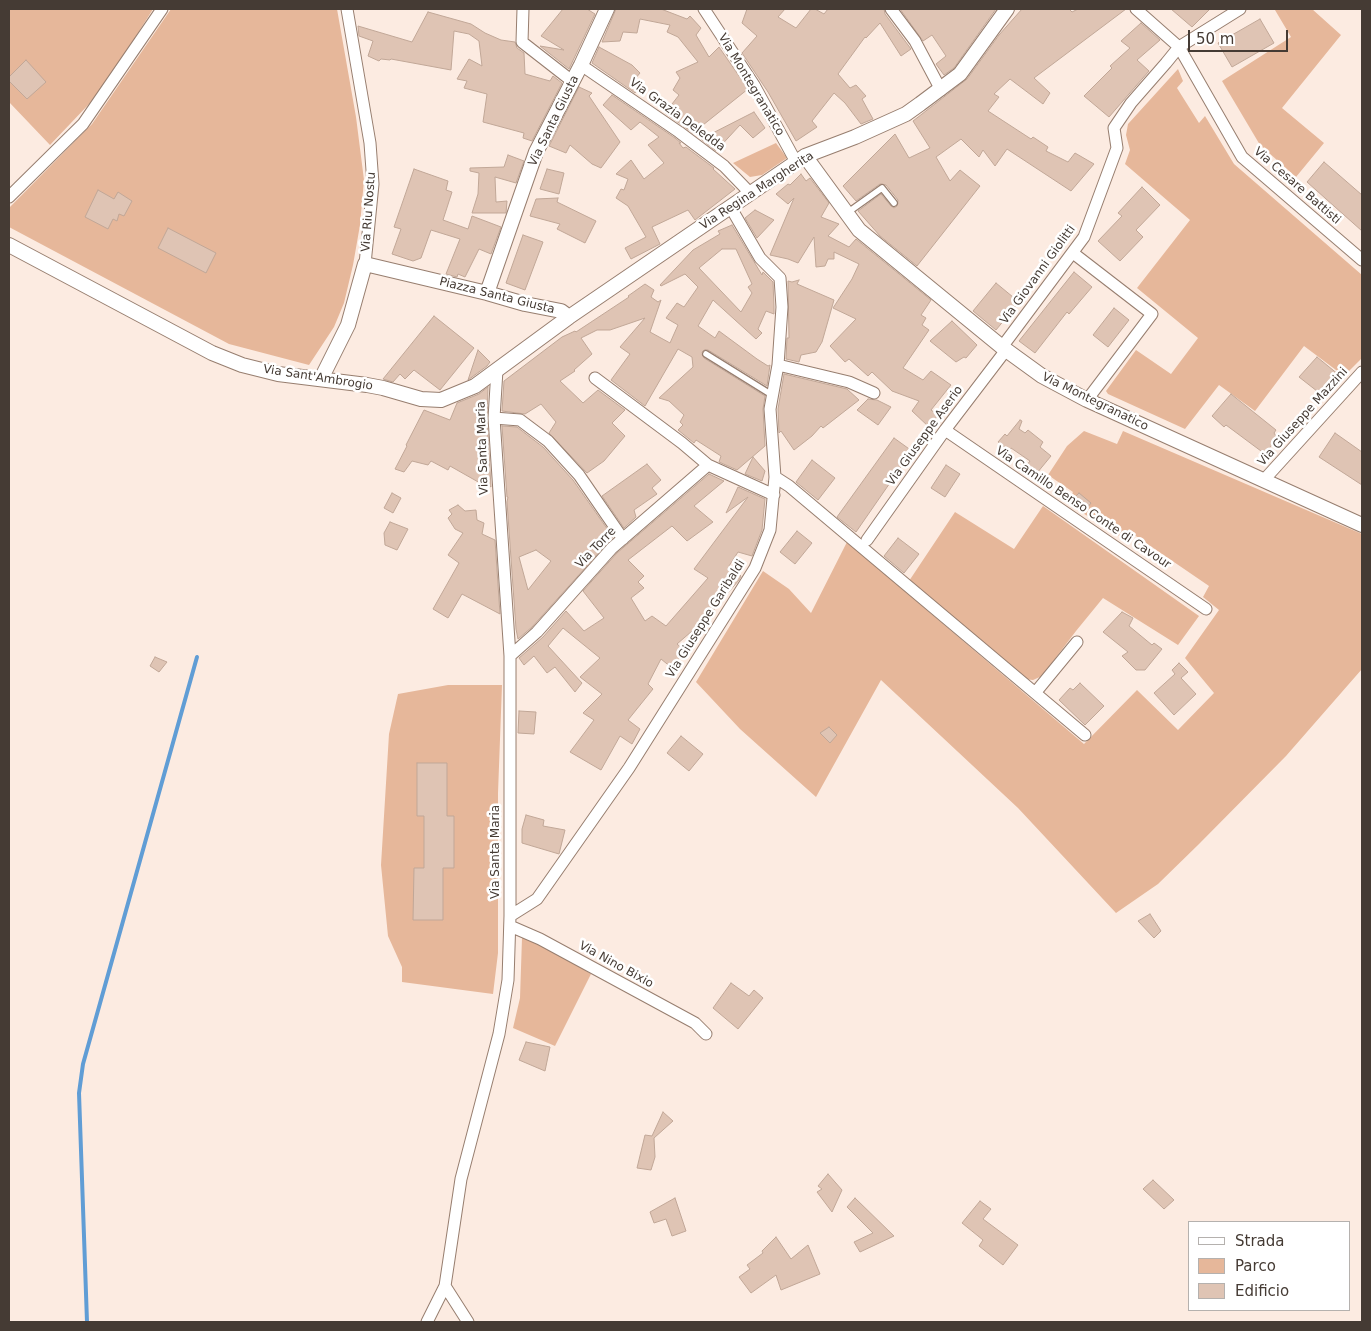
<!DOCTYPE html>
<style>
body{margin:0}
#map{position:relative;width:1371px;height:1331px;overflow:hidden;background:#fcebe1;font-family:"DejaVu Sans",sans-serif}
canvas{display:block}
.frame{position:absolute;inset:0;border:10px solid #453b34;pointer-events:none}
.legend{position:absolute;left:1188px;top:1221px;width:162px;height:90px;box-sizing:border-box;background:#fff;border:1px solid #b5b1ae;margin:0;padding:6px 9px;list-style:none;font-size:15px;color:#453b34}
.legend li{display:flex;align-items:center;gap:10px;height:25px}
.legend b{width:25px;border:1px solid #b5b1ae}
.scale{position:absolute;left:1188px;top:30px;width:100px;height:22px;box-sizing:border-box;border:2px solid #453b34;border-top:0;padding-left:6px;font-size:15px;line-height:18px;white-space:nowrap;color:#453b34;-webkit-text-stroke:4px #fff;paint-order:stroke}
</style>
<div id="map">
<canvas width="1371" height="1331"></canvas>
<div class="frame"></div>
<ul class="legend">
<li><b style="height:6px;background:#fff"></b>Strada</li>
<li><b style="height:14px;background:#e6b79a"></b>Parco</li>
<li><b style="height:14px;background:#dfc4b4"></b>Edificio</li>
</ul>
<div class="scale">50 m</div>
</div>
<script>
const ctx = document.querySelector('canvas').getContext('2d');
ctx.lineJoin = 'round';
function paint(path, color) { ctx.fillStyle = color; ctx.fill(path, 'evenodd'); }
const shape = rows => new Path2D(rows.map(r => 'M' + r).join(''));
function trace(path, color, width, dash) { ctx.strokeStyle = color; ctx.lineWidth = width; ctx.lineCap = dash ? 'butt' : 'round'; ctx.setLineDash(dash || []); ctx.stroke(path); }
function drawText(font, color, halo, rows, align = 'center') {
  ctx.font = font + ' "DejaVu Sans",sans-serif'; ctx.lineWidth = 5; ctx.setLineDash([]); ctx.textBaseline = 'middle'; ctx.strokeStyle = halo; ctx.fillStyle = color; for (const [text, x, y, turn = 0] of rows) {
    ctx.save(); ctx.translate(x, y); ctx.rotate((+turn || 0) * Math.PI / 180); ctx.textAlign = isNaN(turn) ? turn : align; if (halo) ctx.strokeText(text, 0, 0); ctx.fillText(text, 0, 0); ctx.restore();
  }
}
const green = shape([
 [9,9,153,9,121,60,90,103,50,145,9,102],
 [171,9,337,9,356,117,364,180,360,225,353,265,344,303,334,327,309,365,229,344,9,227,9,208,92,124],
 [1278,9,1312,9,1341,35,1282,108,1324,143,1296,177,1260,145,1222,81,1291,37,1275,10],
 [1178,69,1183,81,1177,88,1199,123,1205,116,1234,164,1362,275,1362,358,1344,376,1304,346,1255,411,1219,385,1185,429,1108,394,1106,391,1136,350,1171,374,1198,338,1137,288,1190,220,1125,164,1130,150,1126,135,1128,124],
 [776,143,787,158,762,175,750,177,733,163],
 [1084,431,1117,444,1123,431,1362,534,1362,669,1286,756,1199,844,1158,884,1116,913,1018,808,881,680,816,797,740,729,696,682,763,571,789,589,811,613,847,542,1084,744,1137,690,1178,730,1214,693,1185,658,1219,610,1203,597,1209,586,1130,532,1124,539,1067,503,1073,492,1048,475,1067,446],
 [1043,506,1199,616,1178,645,1103,598,1076,631,1042,676,1033,680,1024,679,909,581,955,512,1014,549],
 [448,685,502,685,498,793,498,953,493,994,402,982,402,967,388,936,381,865,389,734,398,694],
 [522,938,536,939,591,974,555,1046,513,1028,520,998]
]);
const stream = shape([
 [87,1322,79,1093,83,1064,197,657]
]);
const building = shape([
 [563,9,587,9,595,14,569,69,540,46,564,50,541,36,563,9],
 [616,9,661,9,687,19,690,16,701,28,696,35,709,57,719,47,748,89,693,133,665,113,679,95,673,90,680,78,676,72,698,62,678,37,667,32,670,25,640,19,637,33,623,32,620,41,602,42,616,9],
 [747,9,785,9,778,17,796,28,811,9,815,9,824,14,828,9,884,9,885,14,911,49,901,56,880,23,866,38,865,37,838,74,850,88,856,85,866,96,862,99,873,119,861,124,845,103,834,93,812,121,817,127,796,141,768,92,742,53,757,36,742,23,747,9],
 [900,9,996,9,954,68,944,75,936,64,946,56,932,35,923,41,900,9],
 [1022,9,1069,9,1072,12,1078,9,1126,9,1034,78,1050,93,1043,104,1010,79,994,94,999,97,988,111,1031,139,1033,137,1048,147,1046,151,1068,162,1075,153,1094,164,1071,191,1007,149,995,166,983,150,979,157,961,139,936,157,950,181,960,170,980,186,917,266,880,236,858,211,881,194,891,206,894,208,897,206,898,200,886,185,880,184,856,201,843,186,895,134,909,158,930,148,913,121,967,79,999,35,1022,9],
 [1171,9,1210,9,1192,27,1171,9],
 [428,12,471,24,485,33,501,40,515,42,517,48,524,53,525,74,550,81,553,76,562,83,532,141,523,138,524,133,483,122,487,94,464,88,467,81,457,79,469,59,482,66,479,41,469,34,454,31,451,70,391,59,390,60,381,59,379,61,368,56,373,41,359,36,358,26,412,42,428,12],
 [1260,19,1274,43,1232,67,1218,43,1260,19],
 [1141,23,1160,40,1137,60,1149,71,1109,117,1084,96,1112,68,1110,66,1130,48,1121,41,1141,23],
 [599,47,632,65,640,73,635,79,640,85,635,93,592,63,599,47],
 [26,60,46,82,27,99,9,81,9,77,26,60],
 [579,87,592,93,589,96,620,142,601,168,592,164,570,145,566,153,549,146,579,87],
 [612,95,675,138,681,143,679,143,683,148,686,147,714,168,713,169,735,189,695,220,688,210,652,227,660,244,631,259,625,248,646,237,628,206,616,198,621,189,624,190,628,179,616,174,631,160,644,179,664,163,648,145,659,137,640,122,631,130,603,105,612,95],
 [754,112,765,128,753,138,740,125,716,151,701,139,754,112],
 [508,155,524,161,516,183,495,177,496,202,507,201,506,213,472,213,478,194,479,173,470,171,470,168,504,167,508,155],
 [1324,162,1362,195,1362,231,1307,182,1324,162],
 [414,169,448,181,446,190,452,192,443,220,468,229,472,216,501,227,491,254,479,249,465,277,458,274,457,277,446,274,460,239,431,230,421,258,413,261,392,254,401,229,394,227,414,169],
 [547,169,564,173,559,194,540,189,547,169],
 [801,174,806,181,810,178,829,203,821,217,839,224,828,236,849,247,856,239,931,300,921,315,926,318,922,325,929,330,903,368,923,380,931,371,951,385,931,410,938,415,929,427,912,411,919,401,892,391,872,372,868,376,849,359,845,362,830,346,856,319,833,308,852,279,859,264,834,252,834,259,828,259,825,266,816,267,814,237,798,263,788,259,770,255,794,198,788,204,776,194,788,184,790,185,801,174],
 [1142,187,1160,205,1136,230,1143,237,1120,261,1098,241,1122,216,1118,213,1142,187],
 [98,190,114,199,118,192,132,201,124,216,119,214,117,221,113,219,108,229,85,217,98,190],
 [558,198,557,202,596,221,585,243,557,229,560,224,530,216,536,199,558,198],
 [755,210,774,220,757,238,745,218,755,210],
 [732,225,762,275,763,272,773,282,774,307,774,314,766,311,758,329,762,333,756,339,713,300,698,326,715,338,719,331,757,359,768,366,770,365,767,386,708,350,704,350,702,352,704,358,765,396,763,409,765,446,737,470,719,462,721,456,696,440,694,443,678,430,683,425,680,422,684,415,669,401,659,398,693,367,692,357,678,349,645,406,611,380,630,354,620,347,645,318,610,330,597,330,581,338,592,354,574,370,575,371,560,381,583,403,598,390,625,410,612,423,625,436,604,461,587,473,549,433,556,422,541,404,525,414,502,411,504,381,562,337,575,331,576,332,629,297,628,296,645,284,654,290,651,297,658,302,661,300,650,332,670,343,678,325,666,318,677,303,684,307,698,287,685,274,661,286,660,285,693,250,720,234,718,231,732,225],
 [722,249,736,249,752,284,748,287,752,293,741,312,699,268,722,249],
 [168,228,216,253,206,273,158,248,168,228],
 [523,235,543,242,525,290,506,283,523,235],
 [1074,272,1092,287,1069,314,1067,312,1035,353,1019,341,1074,272],
 [799,280,797,284,834,300,822,342,816,352,801,355,799,362,786,359,787,338,789,338,788,281,792,282,799,280],
 [996,283,1019,302,996,330,973,311,996,283],
 [1114,308,1129,320,1108,347,1093,335,1114,308],
 [434,316,474,348,440,390,414,370,405,379,400,374,393,382,383,379,434,316],
 [952,321,977,345,966,358,964,357,956,362,930,341,952,321],
 [478,350,490,362,487,366,468,380,478,350],
 [1317,357,1339,375,1322,395,1299,377,1317,357],
 [784,374,847,389,859,400,823,428,821,426,812,436,794,450,781,431,779,433,778,409,784,374],
 [488,387,487,418,491,487,482,481,480,483,450,466,448,470,431,461,428,465,412,461,404,472,395,469,407,446,406,445,424,410,450,420,457,403,479,394,488,387],
 [1231,394,1276,430,1274,433,1277,438,1265,454,1226,425,1224,427,1212,416,1231,394],
 [868,399,877,400,891,407,878,425,857,410,868,399],
 [1020,420,1022,421,1019,429,1025,433,1028,430,1043,442,1040,447,1051,456,1037,473,1027,465,1030,461,1011,448,1010,451,998,442,1005,434,1007,436,1020,420],
 [502,426,517,427,543,447,573,480,613,537,532,627,518,639,516,629,507,502,508,497,507,497,502,426],
 [536,550,551,561,528,590,519,557,536,550],
 [1335,433,1362,452,1362,485,1319,457,1335,433],
 [894,438,912,451,856,532,837,517,894,438],
 [753,457,765,471,762,481,745,474,753,457],
 [812,460,835,478,818,500,796,482,812,460],
 [647,464,661,480,652,488,657,494,634,510,636,517,624,528,602,496,647,464],
 [946,465,960,474,945,497,931,488,946,465],
 [709,474,724,481,694,506,713,522,687,541,672,526,628,560,644,576,638,582,644,588,631,598,645,621,652,616,666,626,708,578,694,569,748,497,726,513,738,487,765,499,762,530,752,556,738,552,729,566,741,576,739,580,706,619,677,644,685,651,672,668,661,659,648,684,653,689,628,720,640,729,632,744,620,736,601,770,570,752,594,720,583,713,602,694,580,677,600,658,563,628,548,646,582,683,575,692,555,667,547,673,534,656,524,665,519,658,543,637,566,611,584,631,604,618,583,591,617,553,709,474],
 [392,493,401,498,393,513,384,508,392,493],
 [1079,493,1091,503,1084,512,1070,502,1079,493],
 [458,505,465,511,476,510,477,520,484,523,482,534,495,540,500,614,462,594,448,618,433,609,459,563,448,555,463,533,455,529,448,518,452,514,449,510,458,505],
 [390,522,408,529,397,550,385,545,384,533,390,522],
 [797,531,812,543,795,564,780,552,797,531],
 [898,538,919,554,904,573,884,556,898,538],
 [1122,612,1133,618,1129,626,1152,645,1154,643,1162,649,1145,670,1136,670,1122,656,1128,652,1103,632,1122,612],
 [155,657,167,662,159,672,150,666,155,657],
 [1179,663,1188,672,1181,678,1196,694,1174,715,1154,693,1175,674,1172,670,1179,663],
 [1080,683,1104,706,1085,725,1059,700,1070,688,1073,690,1080,683],
 [519,711,536,712,534,734,518,733,519,711],
 [829,727,837,735,830,743,820,733,829,727],
 [681,736,703,754,689,771,667,753,681,736],
 [417,763,447,763,447,816,454,816,454,868,443,868,443,920,413,920,414,868,424,868,424,816,417,816,417,763],
 [526,815,544,820,543,826,565,830,559,854,522,843,522,829,526,815],
 [1150,914,1161,931,1154,938,1138,921,1150,914],
 [731,983,749,996,754,990,763,998,738,1029,713,1008,731,983],
 [526,1042,550,1047,545,1071,519,1060,526,1042],
 [663,1112,673,1121,654,1138,655,1157,651,1170,637,1168,645,1135,652,1136,663,1112],
 [828,1174,842,1190,832,1212,817,1192,822,1189,818,1186,828,1174],
 [1153,1180,1174,1200,1164,1209,1143,1189,1153,1180],
 [675,1198,686,1231,672,1236,666,1219,654,1223,650,1212,675,1198],
 [855,1198,894,1236,860,1252,854,1242,873,1233,847,1207,855,1198],
 [980,1201,991,1209,983,1219,1018,1245,1003,1265,979,1246,983,1240,962,1223,980,1201],
 [776,1237,791,1259,808,1245,820,1274,781,1290,776,1275,751,1293,739,1277,750,1269,747,1265,763,1253,762,1251,776,1237]
]);
const service = shape([
 [847,213,882,188,894,203],
 [706,354,772,395]
]);
const minor = shape([
 [347,9,370,143,373,184,365,264],
 [523,9,522,42,572,81],
 [704,9,754,85,796,162],
 [891,9,915,41,941,90],
 [1136,9,1179,47,1242,157,1362,260],
 [581,65,679,132,724,166,751,194],
 [9,197,83,124,162,9],
 [1073,253,1152,314,1087,400],
 [1002,347,1084,237,1117,148,1114,128,1131,103,1166,63,1179,47,1240,9],
 [778,365,849,382,874,393],
 [595,378,682,443,708,465,774,495],
 [494,418,520,420,548,441,579,475,623,539],
 [945,430,1206,609],
 [775,477,789,486,1085,735],
 [1263,481,1362,372],
 [867,540,945,430,1006,350],
 [510,656,537,632,612,548,708,465],
 [1035,693,1077,642],
 [510,916,537,899,629,768,755,568,770,530,775,477,770,409,778,365,782,307,780,278,760,258,731,208],
 [510,926,540,939,695,1023,706,1034],
 [427,1322,445,1286],
 [468,1322,445,1286,461,1179,499,1034,508,980,510,916,510,656,494,418,497,370]
]);
const tertiary = shape([
 [805,156,859,230,1002,347,1042,376,1087,400,1362,525],
 [9,245,212,353,242,365,278,374,367,385,383,388,421,399,441,400,475,386,569,317,805,156,855,137,906,114,920,104,960,74,1007,9],
 [487,293,536,152,581,65,607,9],
 [321,379,348,325,365,264,487,293,525,304,561,311,569,317]
]);
const streetNames = [
 ["Via Montegranatico",751,85,59],
 ["Via Grazia Deledda",677,115,36],
 ["Via Santa Giusta",554,121,-64],
 ["Via Cesare Battisti",1297,186,41],
 ["Via Regina Margherita",757,191,-33],
 ["Via Riu Nostu",369,212,-86],
 ["Via Giovanni Giolitti",1038,275,-54],
 ["Piazza Santa Giusta",497,296,14],
 ["Via Sant'Ambrogio",318,378,9],
 ["Via Montegranatico",1095,402,26],
 ["Via Giuseppe Mazzini",1303,417,-48],
 ["Via Giuseppe Aserio",925,436,-54],
 ["Via Santa Maria",483,448,-92],
 ["Via Camillo Benso Conte di Cavour",1083,508,34],
 ["Via Torre",596,548,-46],
 ["Via Giuseppe Garibaldi",706,619,-58],
 ["Via Santa Maria",496,852,-90],
 ["Via Nino Bixio",616,965,29]
];
paint(green, '#e6b79a');
trace(stream, '#609dd5', 4);
paint(building, '#dfc4b4');
trace(building, '#c1a797', 1);
trace(service, '#977e6f', 8);
trace(minor, '#977e6f', 13);
trace(tertiary, '#977e6f', 16);
trace(service, '#fff', 5.5);
trace(minor, '#fff', 11);
trace(tertiary, '#fff', 14);
drawText('12px', '#453b34', '#fff', streetNames);
</script>
